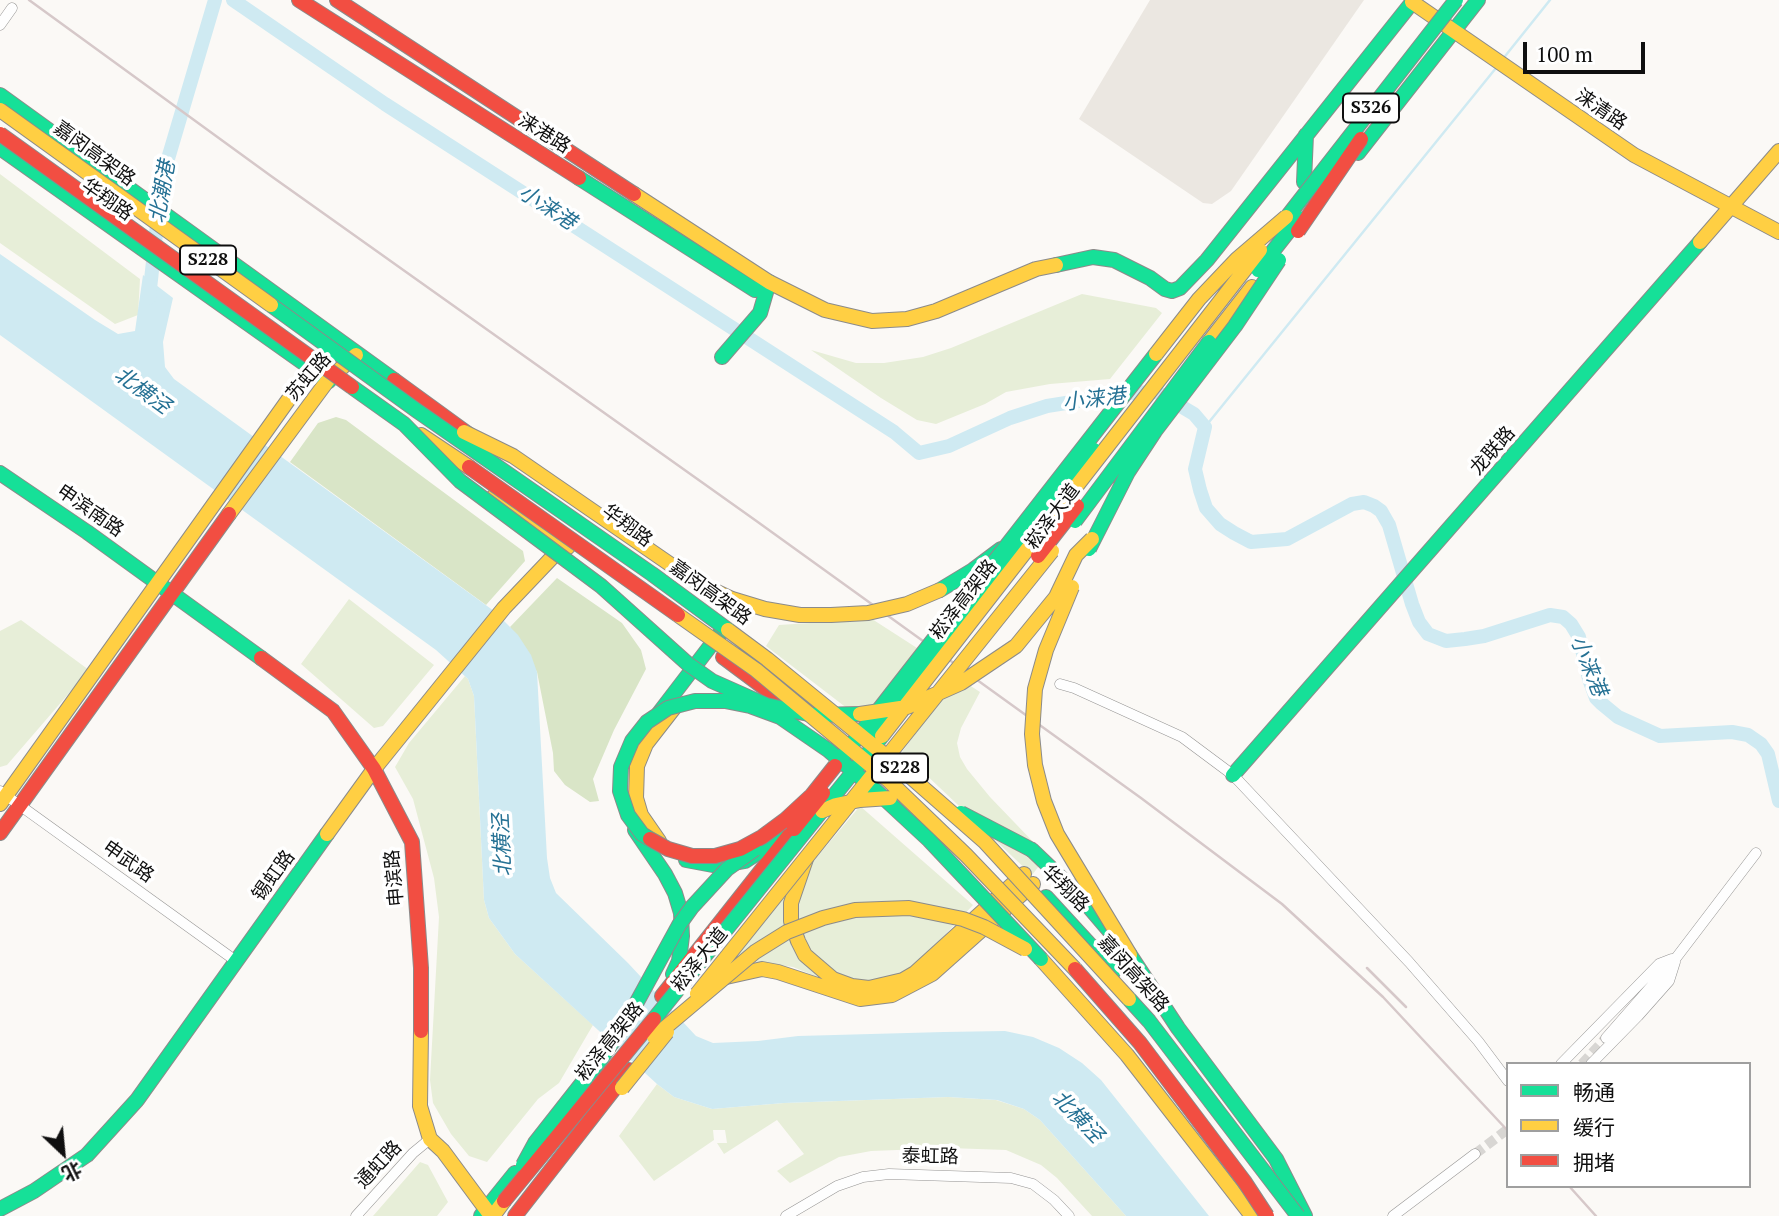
<!DOCTYPE html>
<meta charset="utf-8">
<style>
body{margin:0}
#map{position:relative;width:1779px;height:1216px;overflow:hidden;background:#fbf9f6;font-family:"PT Serif","Noto Sans SC",serif}
canvas{display:block}
.legend{position:absolute;left:1506px;top:1062px;width:245px;height:126px;box-sizing:border-box;background:#fff;border:2px solid #9f9f9f;margin:0;padding:9px 12px;list-style:none;font-size:21px;color:#0f0f0f}
.legend li{display:flex;align-items:center;gap:14px;height:35px}
.legend b{width:35px;border:2px solid #9f9f9f}
.north{position:absolute;left:28px;top:1118px;width:70px;height:70px;-webkit-text-stroke:5px #fff;paint-order:stroke;rotate:154deg;font-size:19px;font-weight:700;line-height:28px;text-align:center;color:#0f0f0f}
.north::after{content:'';display:block;margin:auto;width:24px;height:32px;background:#0f0f0f;clip-path:polygon(50% 0,100% 100%,50% 72%,0 100%)}
.scale{position:absolute;left:1523px;top:42px;width:122px;height:32px;box-sizing:border-box;border:4px solid #0f0f0f;border-top:0;padding-left:9px;font-size:21px;line-height:24px;white-space:nowrap;color:#0f0f0f;-webkit-text-stroke:5px #fff;paint-order:stroke}
</style>
<div id="map">
<canvas width="1779" height="1216"></canvas>
<ul class="legend">
<li><b style="height:9px;background:#16e098"></b>畅通</li>
<li><b style="height:9px;background:#ffcf43"></b>缓行</li>
<li><b style="height:9px;background:#f24e42"></b>拥堵</li>
</ul>
<div class="north">北</div>
<div class="scale">100 m</div>
</div>
<script>
const ctx = document.querySelector('canvas').getContext('2d');
ctx.lineJoin = 'round';
function paint(path, color) { ctx.fillStyle = color; ctx.fill(path, 'evenodd'); }
const shape = rows => new Path2D(rows.map(r => 'M' + r).join(''));
function trace(path, color, width, dash) { ctx.strokeStyle = color; ctx.lineWidth = width; ctx.lineCap = dash ? 'butt' : 'round'; ctx.setLineDash(dash || []); ctx.stroke(path); }
function drawText(font, color, halo, rows, align = 'center') {
  ctx.font = font + ' "PT Serif","Noto Sans SC",serif'; ctx.lineWidth = 7; ctx.setLineDash([]); ctx.textBaseline = 'middle'; ctx.strokeStyle = halo; ctx.fillStyle = color; for (const [text, x, y, turn = 0] of rows) {
    ctx.save(); ctx.translate(x, y); ctx.rotate((+turn || 0) * Math.PI / 180); ctx.textAlign = isNaN(turn) ? turn : align; if (halo) ctx.strokeText(text, 0, 0); ctx.fillText(text, 0, 0); ctx.restore();
  }
}
const green = shape([
 [0,174,140,279,138,315,115,324,0,243],
 [1082,294,1156,308,1162,313,1110,379,1050,384,1006,392,985,404,936,424,917,420,881,398,811,350,856,363,884,363,923,357,951,348],
 [349,599,434,665,383,726,374,728,301,664],
 [872,619,917,648,865,722,766,646,779,625],
 [21,620,89,670,7,765,0,767,0,631],
 [465,676,468,679,474,696,484,900,489,918,515,954,593,1025,559,1083,538,1099,487,1162,469,1156,451,1134,433,1103,430,1080,439,917,434,878,413,799,395,767,409,743],
 [957,677,980,692,961,728,957,743,960,757,967,769,990,797,1039,848,1039,866,1032,875,902,752],
 [860,806,973,905,924,957,907,972,876,980,825,980,793,967,732,958],
 [657,1084,674,1097,712,1109,784,1103,948,1097,996,1100,1024,1109,1040,1120,1126,1216,1092,1216,1057,1178,1041,1165,1006,1150,949,1148,871,1151,839,1157,790,1183,777,1171,804,1154,777,1120,724,1154,717,1143,727,1143,725,1130,713,1130,714,1140,654,1181,619,1136],
 [420,1162,428,1165,448,1202,437,1216,373,1216]
]);
const forest = shape([
 [336,417,346,420,523,551,525,561,486,605,290,462,318,423],
 [557,578,622,623,641,650,646,669,614,730,593,779,599,801,590,802,565,785,554,771,553,753,537,672,510,627]
]);
const plaza = shape([
 [1150,0,1364,0,1231,191,1212,204,1203,203,1079,119]
]);
const water = shape([
 [0,254,95,320,118,334,135,331,143,275,173,298,163,342,165,367,174,379,494,611,518,635,531,655,537,672,547,858,550,878,556,893,628,963,696,1036,713,1043,758,1041,798,1036,944,1032,1005,1031,1033,1037,1059,1048,1082,1063,1101,1080,1209,1216,1126,1216,1040,1120,1024,1109,997,1100,948,1097,784,1103,712,1109,674,1097,657,1084,515,954,489,918,484,900,474,696,468,679,436,650,0,335]
]);
const stream = shape([
 [1502,60,1550,0],
 [1205,427,1496,68]
]);
const river = shape([
 [233,0,385,104,894,432,919,453,949,446,1010,418,1047,406,1129,393,1157,392,1194,414,1205,427,1195,469,1200,490,1206,508,1220,524,1234,533,1251,542,1287,539,1352,504,1364,502,1374,506,1381,511,1389,525,1412,604,1419,622,1428,634,1446,641,1465,639,1484,636,1550,615,1563,617,1571,624,1579,637,1589,679,1596,698,1601,703,1618,717,1660,736,1732,732,1748,735,1761,744,1768,754,1779,801],
 [149,298,162,179,215,0]
]);
const streetTunnel = shape([
 [1582,1064,1606,1038],
 [1475,1154,1508,1129]
]);
const street = shape([
 [0,25,12,8],
 [1060,684,1074,688,1182,737,1233,775,1409,962,1478,1041,1508,1081],
 [0,791,236,961],
 [1606,1038,1676,958,1756,853],
 [1561,1064,1659,964,1672,959],
 [1591,1064,1638,1016,1669,981,1675,962],
 [356,1216,413,1153,430,1139],
 [786,1216,837,1186,863,1177,889,1174,1011,1178,1033,1184,1054,1200,1069,1216],
 [1393,1216,1475,1154]
]);
const fast = shape([
 [0,95,394,380],
 [0,148,329,381],
 [1358,153,1478,0],
 [579,178,755,290,769,282],
 [1304,182,1306,135],
 [1056,265,1093,257,1114,260,1150,278,1165,289,1172,291,1180,288,1207,260,1414,0],
 [722,357,760,313,769,282],
 [0,473,87,532,261,658],
 [940,590,973,570,1001,549],
 [659,713,721,632],
 [1233,775,1700,242],
 [635,830,665,874,675,893,681,913,682,936,679,961,673,974],
 [1032,850,1078,894,1130,955,1178,1028,1276,1159,1305,1216],
 [686,860,718,866,745,861,784,836],
 [1046,897,1114,971],
 [0,1209,34,1191,87,1155,137,1100,327,834],
 [486,1209,515,1173],
 [481,1216,486,1209]
]);
const slow = shape([
 [1412,2,1634,155,1779,232],
 [634,194,769,282,825,310,872,321,907,319,936,311,1036,269,1056,265],
 [1700,242,1779,151],
 [1209,342,1252,287],
 [421,435,469,467],
 [494,496,568,547],
 [229,514,328,380,356,355],
 [0,804,311,368,319,366],
 [327,834,374,769,504,608,563,546],
 [659,841,641,815,636,798,637,766,646,744,674,708],
 [806,859,791,903,791,921,798,941,805,955,833,979,852,986,869,988,903,980,915,973,1024,874],
 [1041,959,1127,1055,1252,1216],
 [726,977,762,969,778,972,860,999,892,995,932,974,1033,884],
 [421,1031,420,1106,430,1139,443,1151,491,1216],
 [493,1216,504,1201]
]);
const jam = shape([
 [299,0,579,178],
 [337,0,634,194],
 [394,380,475,439],
 [723,657,778,698],
 [261,658,333,711,374,769,412,842,421,968,421,1031],
 [0,833,229,514],
 [662,996,794,829],
 [515,1216,629,1070]
]);
const rail = shape([
 [29,0,271,176,755,520,1141,798,1282,904,1383,997,1508,1131],
 [1367,968,1406,1007],
 [1569,1186,1596,1216]
]);
const fastBridge = shape([
 [1280,226,1456,0],
 [1258,270,1299,218],
 [271,305,416,410,652,574,728,630],
 [352,387,404,424,460,481,601,586,688,664,712,681,766,705,813,715,860,714],
 [1075,521,1209,342],
 [1089,549,1128,472,1155,431,1235,326,1279,260],
 [867,739,932,660,1094,450],
 [835,766,1156,354],
 [961,813,1032,850],
 [650,839,642,834,628,815,620,791,621,767,632,741,647,722,668,708,695,701,725,701,750,706,780,717,828,750,874,789,929,840,1041,959],
 [1129,999,1149,1021,1298,1216],
 [654,1019,882,736],
 [523,1165,535,1143,601,1059,626,1022,679,925,692,907,727,869,755,849]
]);
const slowBridge = shape([
 [0,110,271,305],
 [1156,354,1199,299,1237,259,1286,217],
 [464,432,513,456,677,569,702,585,732,599,765,609,800,615,831,615,868,613,907,604,940,590],
 [1072,587,1046,650,1035,689,1032,734,1035,765,1044,801,1057,834,1130,955],
 [678,615,756,670,887,779,966,855,1075,969],
 [728,630,767,659,897,765,985,842,1129,999],
 [860,714,907,707,961,683,1016,646,1056,597,1076,555,1092,539],
 [882,736,1260,250],
 [822,811,836,805,860,800,890,798],
 [697,994,1052,551],
 [654,1037,755,952,787,932,823,918,855,910,909,908,963,919,984,927,1025,949],
 [622,1088,667,1032]
]);
const jamBridge = shape([
 [0,134,352,387],
 [1298,231,1361,139],
 [469,467,678,615],
 [1038,556,1077,506],
 [794,829,823,793],
 [650,839,668,849,692,856,715,856,740,849,762,837,785,820,812,795,835,766],
 [1075,969,1140,1043,1244,1181,1267,1216],
 [504,1201,654,1019]
]);
const shields = [
 [1371,108,56],
 [208,260,56],
 [900,768,56]
];
const shieldNames = [
 ["S326",1371,108],
 ["S228",208,260],
 ["S228",900,768]
];
const streetNames = [
 ["涞清路",1601,110,34],
 ["涞港路",544,134,32],
 ["嘉闵高架路",94,154,36],
 ["华翔路",107,200,35],
 ["苏虹路",309,377,-49],
 ["龙联路",1493,451,-49],
 ["申滨南路",90,511,35],
 ["崧泽大道",1053,517,-53],
 ["华翔路",627,526,37],
 ["嘉闵高架路",710,593,36],
 ["崧泽高架路",964,600,-52],
 ["申武路",128,862,35],
 ["锡虹路",274,876,-54],
 ["申滨路",395,878,-95],
 ["华翔路",1065,889,45],
 ["崧泽大道",700,960,-51],
 ["嘉闵高架路",1133,974,48],
 ["崧泽高架路",610,1042,-51],
 ["泰虹路",930,1157,1],
 ["通虹路",379,1165,-47]
];
const waterNames = [
 ["北潮港",163,192,-80],
 ["小涞港",547,208,33],
 ["北横泾",142,391,36],
 ["小涞港",1094,400,-7],
 ["小涞港",1588,666,68],
 ["北横泾",503,845,-93],
 ["北横泾",1077,1117,46]
];
paint(green, '#e7eed8');
paint(forest, '#d9e5c7');
paint(plaza, '#ebe7e1');
paint(water, '#cfeaf2');
trace(stream, '#cfeaf2', 2.5);
trace(river, '#cfeaf2', 14);
trace(streetTunnel, '#d8d6d3', 10, [10, 5]);
trace(street, '#959493', 11);
trace(fast, '#8c8b8a', 16);
trace(slow, '#8c8b8a', 16);
trace(jam, '#8c8b8a', 16);
trace(street, '#fefefe', 10);
trace(fast, '#16e098', 14);
trace(slow, '#ffcf43', 14);
trace(jam, '#f24e42', 14);
trace(rail, '#d6c8c9', 2.5);
trace(fastBridge, '#8c8b8a', 16, []);
trace(slowBridge, '#8c8b8a', 16, []);
trace(jamBridge, '#8c8b8a', 16, []);
trace(fastBridge, '#16e098', 14);
trace(slowBridge, '#ffcf43', 14);
trace(jamBridge, '#f24e42', 14);
for (const [x, y, w] of shields) { const box = new Path2D(); box.roundRect(x - w / 2, y - 14.5, w, 29, 5); ctx.fillStyle = '#fff'; ctx.fill(box); trace(box, '#0f0f0f', 2); }
drawText('bold 18px', '#0f0f0f', null, shieldNames);
drawText('19px', '#0f0f0f', '#fff', streetNames);
drawText('italic 21px', '#257194', '#fff', waterNames);
</script>
